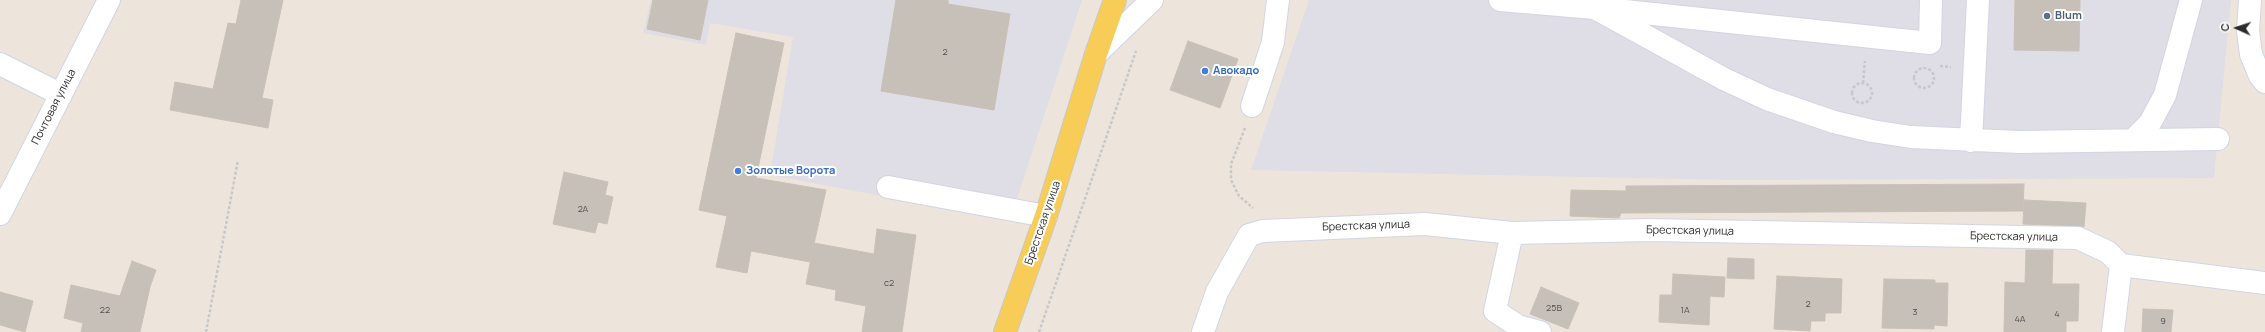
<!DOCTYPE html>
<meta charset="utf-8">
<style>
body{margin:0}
#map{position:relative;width:2265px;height:332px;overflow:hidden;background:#ede5dc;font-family:Manrope,sans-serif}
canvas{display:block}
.north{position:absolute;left:2217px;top:8px;width:40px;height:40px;-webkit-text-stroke:3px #fff;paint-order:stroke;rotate:273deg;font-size:11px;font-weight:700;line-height:16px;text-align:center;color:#2b2b2b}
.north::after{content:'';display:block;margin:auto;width:14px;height:18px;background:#2b2b2b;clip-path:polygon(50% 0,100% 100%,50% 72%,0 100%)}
</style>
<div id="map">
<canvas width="2265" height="332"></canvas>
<div class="north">С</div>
</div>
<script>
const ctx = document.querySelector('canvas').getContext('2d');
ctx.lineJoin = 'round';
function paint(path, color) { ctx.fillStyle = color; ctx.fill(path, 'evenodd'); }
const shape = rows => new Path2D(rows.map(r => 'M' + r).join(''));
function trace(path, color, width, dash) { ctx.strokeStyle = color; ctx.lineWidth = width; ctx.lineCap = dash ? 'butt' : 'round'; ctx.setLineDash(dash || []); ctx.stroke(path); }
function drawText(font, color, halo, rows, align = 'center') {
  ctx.font = font + ' Manrope,sans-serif'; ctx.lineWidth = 4; ctx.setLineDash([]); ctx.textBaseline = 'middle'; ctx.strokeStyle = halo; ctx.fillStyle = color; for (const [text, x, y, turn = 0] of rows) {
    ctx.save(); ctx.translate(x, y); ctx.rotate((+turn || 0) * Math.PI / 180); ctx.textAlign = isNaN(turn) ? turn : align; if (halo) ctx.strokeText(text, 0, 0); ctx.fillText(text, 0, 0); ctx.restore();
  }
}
const industrial = shape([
 [651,0,1082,0,1010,220,770,175,793,37,710,23,706,45,643,33],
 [1309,0,2231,0,2214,178,1732,180,1251,170]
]);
const building = shape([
 [241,0,283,0,262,98,273,100,268,128,170,110,175,82,213,89,228,23,236,24,241,0],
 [653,0,708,0,700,40,647,29,653,0],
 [896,0,948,0,948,4,1010,14,994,110,881,91,896,0],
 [2015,0,2080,0,2079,51,2014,50,2015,0],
 [736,33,784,43,756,178,826,190,810,262,751,251,747,273,716,267,727,216,699,210,736,33],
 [1188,41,1238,59,1220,108,1170,90,1188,41],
 [564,172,608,182,605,195,613,197,607,224,598,222,595,233,553,224,564,172],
 [2024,184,2023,211,1621,213,1619,218,1570,216,1571,190,1626,191,1626,186,2024,184],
 [2024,200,2086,203,2084,227,2023,224,2024,200],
 [877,229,916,235,902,332,862,332,866,306,835,300,836,290,806,284,814,243,874,254,877,229],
 [2026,250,2053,250,2052,284,2079,284,2078,321,2066,321,2066,332,2004,332,2005,282,2025,283,2026,250],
 [1728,258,1754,259,1754,279,1727,278,1728,258],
 [132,261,156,270,150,287,140,332,81,332,83,323,64,318,71,285,120,296,132,261],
 [1673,274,1725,277,1724,297,1710,296,1709,325,1659,322,1660,295,1672,295,1673,274],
 [1777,276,1842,279,1841,313,1825,313,1825,321,1811,321,1810,331,1774,329,1777,276],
 [1884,279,1935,280,1935,283,1948,283,1947,326,1934,325,1934,329,1882,328,1884,279],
 [1541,287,1579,303,1568,329,1530,314,1541,287],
 [0,292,33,301,25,332,0,325,0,292],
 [2143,309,2173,310,2171,332,2142,332,2143,309]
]);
const path = shape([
 [1940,66,1951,67],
 '1914 78a10 10 0 1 1 20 0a10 10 0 1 1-20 0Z',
 [1863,83,1865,61],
 '1852 93a10 10 0 1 1 20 0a10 10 0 1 1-20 0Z',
 [1245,128,1231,164,1231,180,1239,196,1253,208],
 [206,332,238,160],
 [1039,332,1136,51]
]);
const minor = shape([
 [1500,0,1595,8,1724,79,1767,99,1834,122,1872,131,1911,137,2019,142,2218,139],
 [2250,0,2248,31,2251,54,2260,76,2265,82],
 [1606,9,1930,43,1931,0],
 [1096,54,1152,0],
 [0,64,60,94],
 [1252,106,1273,42,1278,0],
 [2133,140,2150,123,2165,95,2191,0],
 [1971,141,1978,0],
 [888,187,1046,216],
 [0,214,109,0],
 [1512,233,1495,311,1518,326,1540,332],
 [2121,265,2265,283],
 [1203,332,1217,292,1249,235,1263,231,1425,224,1512,233,1650,230,2078,238,2108,252,2121,265,2113,332]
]);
const major = shape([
 [1005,332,1046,216,1096,54,1115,0]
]);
const markers = [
 [2047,16,4,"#5c6f8a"],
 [1205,71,4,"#3f7fe0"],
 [738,171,4,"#3f7fe0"]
];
const numberNames = [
 ["2",945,52],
 ["2А",583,209],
 ["с2",889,283],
 ["2",1808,304],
 ["25В",1554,308],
 ["22",105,310],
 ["1А",1685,310],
 ["3",1915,312],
 ["4",2057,314],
 ["4А",2020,319],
 ["9",2163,321]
];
const serviceNames = [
 ["Blum",2055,16]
];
const shopNames = [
 ["Авокадо",1213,71],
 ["Золотые Ворота",746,171]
];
const streetNames = [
 ["Почтовая улица",54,107,-63],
 ["Брестская улица",1043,223,-71],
 ["Брестская улица",1366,226,-2],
 ["Брестская улица",1690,231,1],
 ["Брестская улица",2014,237,1]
];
paint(industrial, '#dfdde5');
paint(building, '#c6c0b8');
trace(building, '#c9c1b5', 1);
trace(minor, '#d1d5e4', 24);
trace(major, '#c8c8c8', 24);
trace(path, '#c8c8c8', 2.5, [3, 2]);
trace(minor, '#fff', 22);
trace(major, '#f7cd57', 22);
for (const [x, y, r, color] of markers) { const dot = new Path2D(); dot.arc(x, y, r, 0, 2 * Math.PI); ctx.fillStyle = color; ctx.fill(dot); trace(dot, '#fff', 1.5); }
drawText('9px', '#52504e', null, numberNames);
drawText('bold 11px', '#4e5e75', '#fff', serviceNames, 'left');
drawText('bold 11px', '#366cbe', '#fff', shopNames, 'left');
drawText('11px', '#2b2b2b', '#fff', streetNames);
</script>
